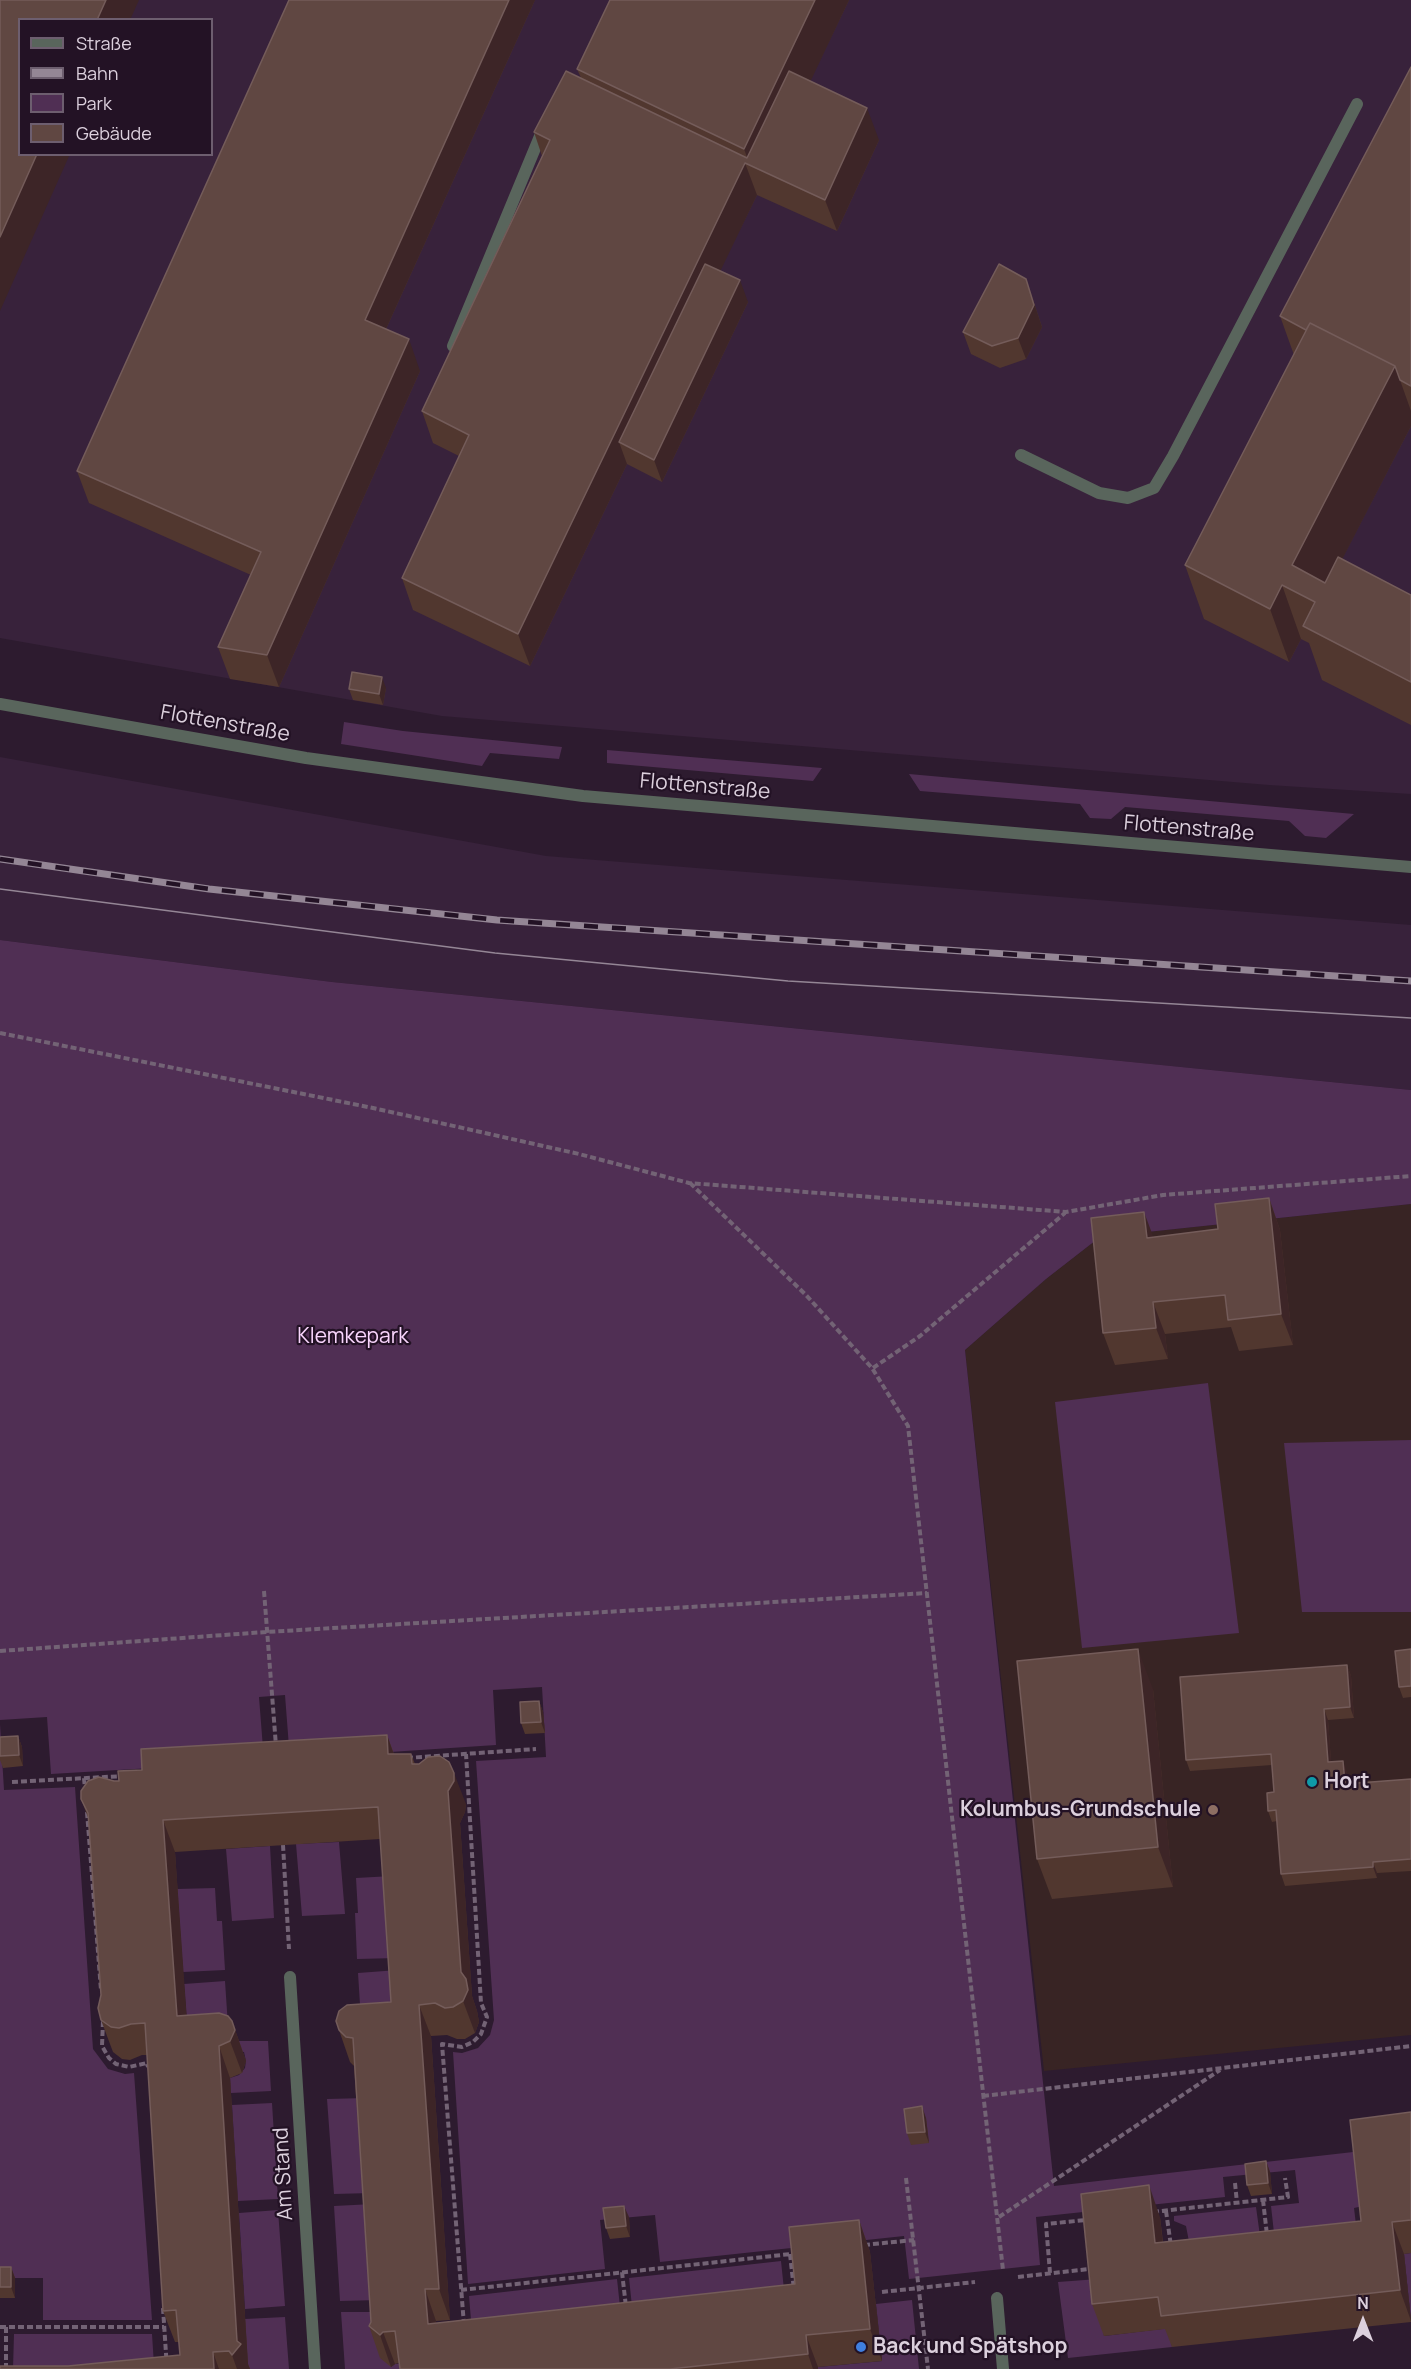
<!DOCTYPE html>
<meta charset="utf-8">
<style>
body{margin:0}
#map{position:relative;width:1411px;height:2369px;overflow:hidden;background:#2d1b2f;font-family:Manrope,sans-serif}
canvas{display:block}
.legend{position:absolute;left:18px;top:18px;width:195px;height:138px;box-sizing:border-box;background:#231225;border:2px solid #6d5e6f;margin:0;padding:8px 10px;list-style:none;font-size:18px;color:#dcd0dd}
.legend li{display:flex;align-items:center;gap:12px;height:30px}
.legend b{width:30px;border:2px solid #6d5e6f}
.north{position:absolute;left:1333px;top:2291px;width:60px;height:60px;-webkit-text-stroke:4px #231225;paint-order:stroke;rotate:0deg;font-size:16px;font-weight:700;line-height:24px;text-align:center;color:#dcd0dd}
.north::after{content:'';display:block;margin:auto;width:21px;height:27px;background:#dcd0dd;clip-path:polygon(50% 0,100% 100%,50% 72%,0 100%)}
</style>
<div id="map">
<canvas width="1411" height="2369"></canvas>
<ul class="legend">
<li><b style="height:8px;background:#59655c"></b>Straße</li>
<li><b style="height:8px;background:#948695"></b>Bahn</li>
<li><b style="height:16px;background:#502f54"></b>Park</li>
<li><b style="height:16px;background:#604742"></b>Gebäude</li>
</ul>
<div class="north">N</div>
</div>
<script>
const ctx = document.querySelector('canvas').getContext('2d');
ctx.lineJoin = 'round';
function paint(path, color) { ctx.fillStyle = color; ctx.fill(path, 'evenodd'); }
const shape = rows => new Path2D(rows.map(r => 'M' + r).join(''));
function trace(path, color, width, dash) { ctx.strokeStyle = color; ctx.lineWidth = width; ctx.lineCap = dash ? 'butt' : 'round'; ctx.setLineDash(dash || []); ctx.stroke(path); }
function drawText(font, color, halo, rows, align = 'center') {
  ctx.font = font + ' Manrope,sans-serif'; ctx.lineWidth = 4.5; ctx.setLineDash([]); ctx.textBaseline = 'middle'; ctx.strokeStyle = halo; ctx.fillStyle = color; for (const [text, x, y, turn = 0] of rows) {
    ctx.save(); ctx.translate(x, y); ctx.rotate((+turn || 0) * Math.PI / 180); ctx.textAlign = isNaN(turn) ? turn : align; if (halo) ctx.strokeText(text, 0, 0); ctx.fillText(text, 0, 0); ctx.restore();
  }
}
const built = shape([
 [0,0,1411,0,1411,794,1269,785,442,716,0,638],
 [20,20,212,20,212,154,20,154],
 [0,757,546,856,1411,925,1411,1090,332,982,0,940]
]);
const education = shape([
 [1411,1204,1411,2035,1044,2071,965,1350,1046,1279,1100,1237]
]);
const green = shape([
 [344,722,403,731,562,747,559,759,490,753,482,766,341,744],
 [607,750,822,768,813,781,607,763],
 [909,774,1354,814,1326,838,1305,836,1289,821,1125,807,1111,819,1090,818,1080,804,920,791],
 [0,940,332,982,1411,1090,1411,1204,1100,1237,1046,1279,965,1350,1054,2186,1362,2151,1368,2205,1354,2208,1357,2233,1275,2242,1271,2206,1299,2203,1295,2170,1223,2177,1225,2197,1036,2217,1040,2265,909,2279,904,2236,660,2262,655,2215,600,2220,605,2269,468,2284,453,2052,462,2053,478,2048,490,2035,494,2020,476,1761,546,1757,542,1687,493,1690,496,1745,299,1758,291,1773,285,1695,259,1697,265,1774,252,1762,51,1774,47,1717,0,1720],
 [1208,1383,1239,1633,1082,1648,1055,1402],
 [1411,1440,1411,1612,1302,1612,1284,1443],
 [0,1724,4,1790,75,1787,93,2049,108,2069,125,2074,134,2073,152,2320,43,2320,43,2278,0,2278],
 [339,1842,345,1914,302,1916,296,1844],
 [270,1846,274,1918,232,1921,226,1849],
 [392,1876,397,1958,357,1959,355,1913,358,1913,356,1878],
 [215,1888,217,1921,222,1921,225,1970,183,1972,177,1889],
 [398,1970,402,2033,362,2036,358,1973],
 [225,1981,229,2041,268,2041,271,2091,231,2093,230,2078,239,2075,245,2068,246,2061,244,2052,189,2048,184,1984],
 [366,2098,372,2193,334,2194,327,2099],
 [272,2103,278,2199,238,2201,232,2105],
 [373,2204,379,2300,340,2301,334,2206],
 [1256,2207,1261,2243,1191,2252,1186,2226,1174,2221,1174,2216],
 [278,2210,285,2306,245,2309,239,2213],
 [1411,2253,1411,2320,1404,2254],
 [781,2261,785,2299,633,2316,629,2278],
 [617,2279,621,2316,471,2320,469,2296],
 [1098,2279,1104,2336,1170,2328,1172,2347,1068,2358,1058,2282],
 [912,2300,919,2369,818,2369,818,2367,882,2361,876,2304],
 [341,2312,380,2312,391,2367,395,2364,407,2363,408,2369,345,2369],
 [285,2317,289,2369,248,2369,245,2319],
 [14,2334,152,2334,154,2365,13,2369]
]);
const path = shape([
 [0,1033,373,1108,579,1154,689,1183,1066,1212,1163,1195,1411,1176],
 [690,1183,806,1295,872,1368,908,1426,1003,2270],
 [873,1368,920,1336,1065,1213],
 [264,1591,276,1746],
 [0,1651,266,1632,927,1593],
 [407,1758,536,1749],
 [84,1778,85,1789],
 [12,1782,124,1776],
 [87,1812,101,1990],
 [283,1845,289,1949],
 [103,2021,102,2046,109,2058,116,2064,129,2067,147,2063,148,2067],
 [983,2096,1411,2046],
 [906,2178,928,2369],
 [1235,2183,1237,2203],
 [1263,2200,1267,2235],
 [1166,2211,1171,2246],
 [1153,2212,1288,2197,1285,2178],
 [999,2217,1220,2070],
 [864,2245,914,2240],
 [790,2254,794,2290],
 [622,2272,626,2307],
 [1050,2273,1046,2224,1086,2220],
 [1018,2277,1089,2269],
 [461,2290,791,2254],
 [882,2292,975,2282],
 [163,2308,167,2369],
 [464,2325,442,2044,462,2047,473,2042,481,2034,487,2017,481,2003,466,1754],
 [0,2327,164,2327],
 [6,2327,6,2369]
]);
const lane = shape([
 [453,346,543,129],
 [1021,455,1099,493,1128,498,1154,488,1173,456,1357,104],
 [997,2298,1003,2369]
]);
const street = shape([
 [0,704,306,758,583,796,1411,867],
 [290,1977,315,2369]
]);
const tram = shape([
 [0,889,495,953,788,981,1411,1018]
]);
const rail = shape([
 [0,859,209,889,497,920,1411,981]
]);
const wall = shape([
 [535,0,386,329,420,371,279,687,230,679,218,647,251,575,89,503,77,471],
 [610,0,849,0,810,81,879,140,837,231,757,195,720,270,748,302,662,482,627,464,530,666,413,610,402,578,459,456,433,443,422,411,542,156,534,132,581,78,577,69],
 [1411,67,1411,426,1342,559,1411,595,1411,725,1322,680,1309,643,1301,639,1289,662,1204,619,1185,565,1294,355,1280,316],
 [1026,279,1042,327,1026,359,1000,368,971,354,963,332],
 [386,688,383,705,353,700,349,689],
 [1269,1198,1280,1230,1293,1345,1239,1351,1231,1327,1165,1334,1168,1359,1115,1365,1103,1333,1153,1237,1218,1229],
 [1411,1649,1411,1697,1403,1698,1399,1687],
 [1347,1665,1351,1676,1354,1718,1328,1720,1331,1761,1347,1772,1348,1783,1411,1779,1411,1871,1377,1873,1377,1878,1285,1886,1281,1874,1277,1821,1272,1822,1268,1811,1274,1792,1272,1765,1190,1771,1186,1760],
 [1153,1689,1173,1887,1052,1899,1037,1859],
 [539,1701,543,1712,545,1733,525,1734,521,1723],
 [387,1735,394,1754,411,1754,415,1764,466,1804,465,1812,460,1823,472,1996,477,2011,479,2022,475,2033,465,2039,457,2039,447,2035,431,2036,450,2320,436,2321,436,2323,795,2284,859,2220,870,2252,882,2361,818,2367,818,2369,400,2369,399,2363,395,2364,391,2367,380,2358,369,2326,371,2322,354,2066,350,2062,339,2030,391,2002,380,1839,175,1852,186,2016,232,2021,246,2061,242,2073,230,2078,248,2364,250,2369,0,2369,68,2366,180,2355,179,2342,175,2342,163,2311,147,2055,142,2055,130,2060,122,2059,113,2052,101,2020,101,1995,89,1820,81,1799,114,1781,119,1781,142,1770],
 [18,1736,22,1747,23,1766,3,1768,0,1760,0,1737],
 [1411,2112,1411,2253,1404,2254,1411,2322,1172,2347,1165,2329,1104,2336,1092,2304,1160,2217,1163,2242,1361,2221],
 [926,2118,929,2143,911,2145,907,2133],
 [1266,2161,1270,2172,1272,2194,1251,2196,1247,2185],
 [629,2217,630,2237,610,2239,606,2228],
 [0,2267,11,2267,15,2278,15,2298,0,2298]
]);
const shadedWall = shape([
 [106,0,139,0,130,20,97,20],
 [509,0,535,0,376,351,365,320],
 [815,0,849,0,767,173,750,165,744,149],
 [867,108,879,140,837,231,825,200],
 [37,154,70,154,0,311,0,237],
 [745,163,757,195,634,450,619,442,627,464,530,666,518,634],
 [1026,279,1042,327,1026,359,1018,338],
 [740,280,748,302,662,482,654,460],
 [409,339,420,371,279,687,267,655],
 [1395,366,1411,411,1411,426,1317,608,1315,602,1292,565],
 [1282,585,1301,639,1289,662,1270,609],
 [382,677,386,688,383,705,379,694],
 [1269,1198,1280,1230,1293,1345,1281,1314],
 [1144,1212,1156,1244,1147,1238],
 [1153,1302,1165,1334,1168,1359,1156,1328],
 [1138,1649,1153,1689,1173,1887,1158,1847],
 [1347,1665,1351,1676,1354,1718,1350,1707],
 [539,1701,543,1712,545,1733,541,1722],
 [1324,1709,1328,1720,1332,1773,1328,1762],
 [387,1735,398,1766,388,1754],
 [18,1736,22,1747,23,1766,19,1755],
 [1343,1761,1347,1772,1349,1795,1345,1784],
 [454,1773,466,1804,465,1812,460,1823,472,1996,477,2011,479,2022,475,2033,463,2001,448,1791],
 [163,1820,175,1852,189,2048,177,2016],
 [1373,1862,1377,1873,1377,1878,1373,1867],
 [419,2005,431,2036,450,2320,439,2289],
 [232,2021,246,2061,242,2073,230,2041],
 [219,2046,230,2078,248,2364,250,2369,237,2369,232,2355,237,2341],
 [922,2106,926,2118,929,2143,925,2132],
 [1266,2161,1270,2172,1272,2194,1268,2183],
 [1149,2185,1160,2217,1166,2275,1155,2243],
 [624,2206,629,2217,630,2237,626,2226],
 [859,2220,870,2252,882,2361,870,2329],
 [1392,2222,1404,2254,1411,2321,1400,2290],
 [11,2267,15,2278,15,2298,11,2287],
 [425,2289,436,2321,439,2355,428,2324],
 [383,2332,395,2364,391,2367,380,2335],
 [806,2335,818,2367,818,2369,813,2369,808,2354],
 [213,2352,219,2369,214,2369]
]);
const building = shape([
 [0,0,106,0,97,20,20,20,20,154,37,154,0,237,0,0],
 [289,0,509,0,365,320,409,339,267,655,218,647,261,552,77,471,289,0],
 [610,0,815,0,744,149,577,69,610,0],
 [1411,67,1411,386,1400,380,1395,366,1310,323,1306,330,1280,316,1411,67],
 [566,71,747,158,789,71,867,108,825,200,745,163,518,634,402,578,469,435,422,411,550,140,534,132,566,71],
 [705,264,740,280,654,460,619,442,705,264],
 [999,264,1026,279,1034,305,1018,338,992,346,963,332,999,264],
 [1310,323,1395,366,1292,565,1325,583,1338,557,1411,595,1411,682,1303,626,1315,602,1282,585,1270,609,1185,565,1310,323],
 [352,672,382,677,379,694,349,689,352,672],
 [1269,1198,1281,1314,1228,1320,1225,1295,1153,1302,1156,1328,1103,1333,1091,1218,1144,1212,1147,1238,1218,1229,1215,1204,1269,1198],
 [1138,1649,1158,1847,1037,1859,1017,1661,1138,1649],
 [1411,1649,1411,1686,1399,1687,1395,1651,1411,1649],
 [1347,1665,1350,1707,1324,1709,1328,1762,1343,1761,1345,1784,1411,1779,1411,1859,1373,1862,1373,1867,1281,1874,1276,1810,1268,1811,1267,1793,1274,1792,1271,1754,1186,1760,1180,1677,1347,1665],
 [539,1701,541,1722,521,1723,520,1702,539,1701],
 [387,1735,388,1754,411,1754,412,1764,419,1764,428,1757,440,1756,449,1762,454,1773,454,1781,448,1791,461,1972,466,1979,468,1990,463,2001,453,2007,445,2008,435,2003,419,2005,439,2289,425,2289,428,2324,795,2284,789,2227,859,2220,870,2329,806,2335,808,2354,670,2369,400,2369,395,2331,383,2332,380,2335,369,2326,371,2322,353,2038,346,2037,339,2030,336,2021,339,2011,347,2005,391,2002,378,1807,163,1820,177,2016,219,2013,228,2016,232,2021,235,2030,230,2041,219,2046,237,2341,241,2344,232,2355,229,2351,213,2352,214,2369,0,2369,0,2366,68,2366,180,2355,176,2310,163,2311,145,2023,131,2024,119,2028,111,2027,101,2020,98,2008,101,1995,88,1813,81,1799,81,1791,88,1781,99,1777,114,1781,119,1781,118,1771,142,1770,141,1749,387,1735],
 [18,1736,19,1755,0,1756,0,1737,18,1736],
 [922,2106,925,2132,907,2133,904,2109,922,2106],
 [1411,2112,1411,2220,1392,2222,1400,2290,1161,2316,1158,2297,1092,2304,1081,2194,1149,2185,1155,2243,1361,2221,1350,2120,1411,2112],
 [1266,2161,1268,2183,1247,2185,1245,2164,1266,2161],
 [624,2206,626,2226,606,2228,603,2208,624,2206],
 [0,2267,11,2267,11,2287,0,2287,0,2267]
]);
const markers = [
 [1312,1782,6,"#0f9aa8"],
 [1213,1810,6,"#8d6e63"],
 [861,2347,6,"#3f7fe0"]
];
const streetNames = [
 ["Flottenstraße",225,724,10],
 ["Flottenstraße",705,787,5],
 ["Flottenstraße",1189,829,5],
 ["Am Stand",284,2174,-93]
];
const parkNames = [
 ["Klemkepark",353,1337]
];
const poiNames = [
 ["Hort",1324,1782],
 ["Kolumbus-Grundschule",1201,1810,"right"],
 ["Back und Spätshop",873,2347]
];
paint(built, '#38223b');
paint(education, '#382424');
paint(green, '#502f54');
trace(path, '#736375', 4, [6, 3]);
trace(lane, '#59655c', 12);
trace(street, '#59655c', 12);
trace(tram, '#948695', 1.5);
trace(rail, '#948695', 7);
trace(rail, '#231225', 4.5, [14]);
paint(wall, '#51372f');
paint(shadedWall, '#3d2527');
paint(building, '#604742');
trace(building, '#745c5a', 1.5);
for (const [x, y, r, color] of markers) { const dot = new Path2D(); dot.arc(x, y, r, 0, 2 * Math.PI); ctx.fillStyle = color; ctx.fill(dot); trace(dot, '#231225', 2); }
drawText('21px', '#dcd0dd', '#231225', streetNames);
drawText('21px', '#f9d5fd', '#231225', parkNames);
drawText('bold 21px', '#dcd0dd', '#231225', poiNames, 'left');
</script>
